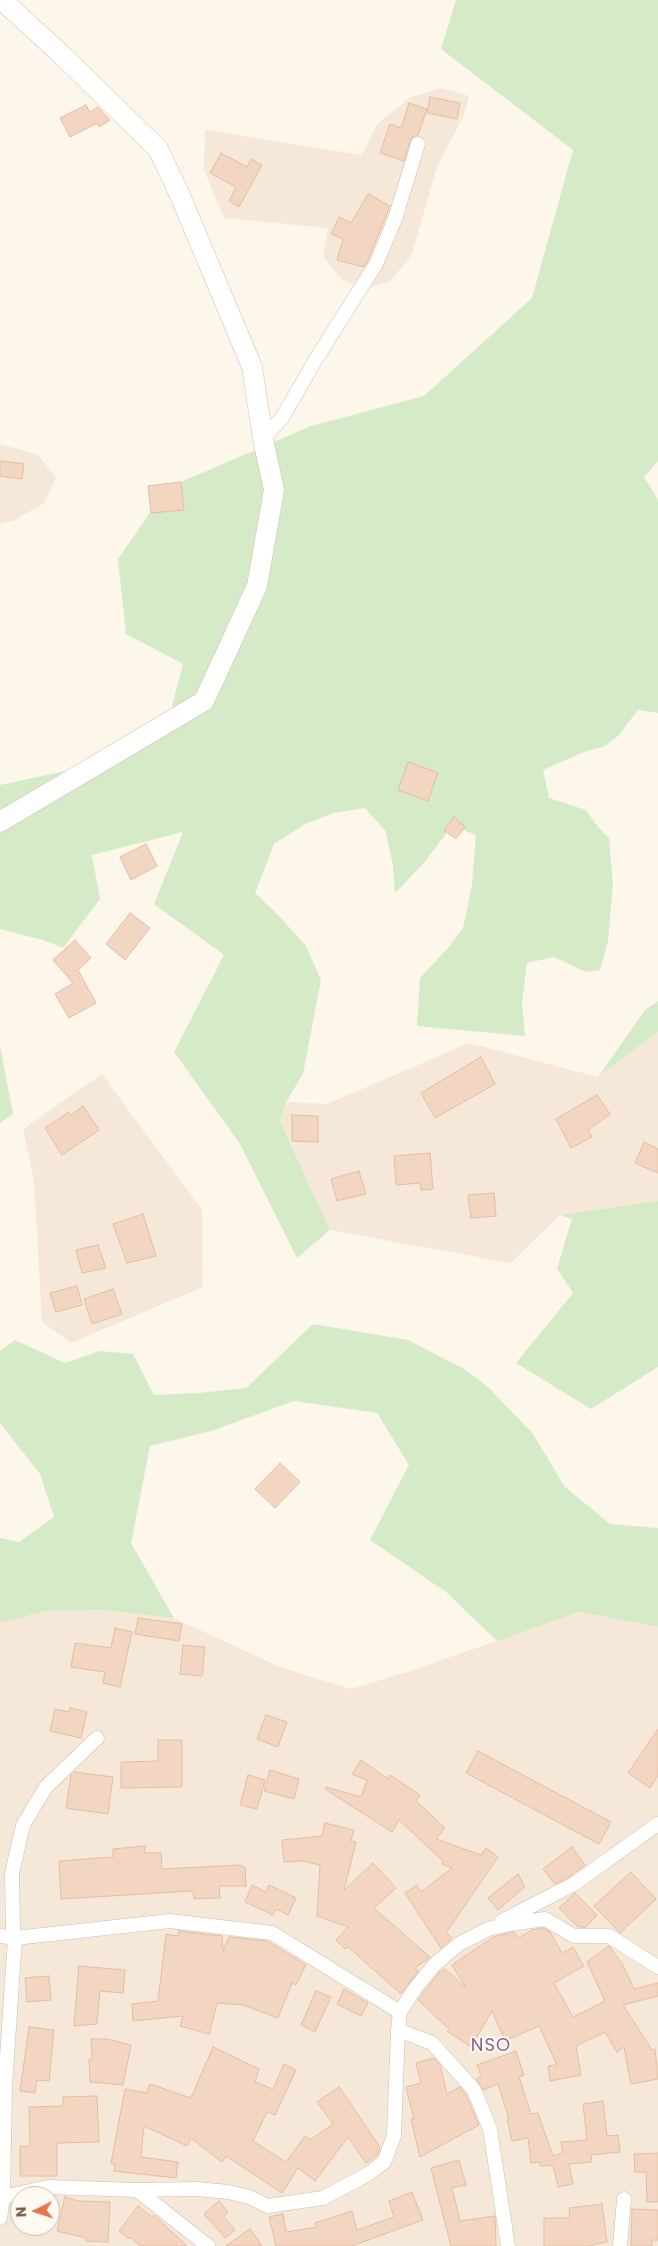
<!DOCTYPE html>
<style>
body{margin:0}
#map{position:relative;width:658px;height:2246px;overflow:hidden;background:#fdf6ea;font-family:Poppins,sans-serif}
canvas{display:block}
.north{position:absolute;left:10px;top:2186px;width:50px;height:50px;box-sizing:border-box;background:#fffaf1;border:1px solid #c9bbaf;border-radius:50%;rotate:266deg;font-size:14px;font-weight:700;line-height:20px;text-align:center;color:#785d4c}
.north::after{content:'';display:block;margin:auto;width:18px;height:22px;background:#e7754f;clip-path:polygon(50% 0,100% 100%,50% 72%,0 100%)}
</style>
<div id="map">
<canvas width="658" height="2246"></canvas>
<div class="north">N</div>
</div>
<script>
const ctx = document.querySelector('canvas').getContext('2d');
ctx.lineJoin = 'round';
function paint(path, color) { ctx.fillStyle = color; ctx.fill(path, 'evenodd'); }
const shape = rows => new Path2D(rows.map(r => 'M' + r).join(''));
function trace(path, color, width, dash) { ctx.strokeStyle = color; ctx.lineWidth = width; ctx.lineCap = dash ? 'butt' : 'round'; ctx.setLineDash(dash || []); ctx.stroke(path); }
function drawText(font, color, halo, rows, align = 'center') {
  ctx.font = font + ' Poppins,sans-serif'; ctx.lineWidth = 4; ctx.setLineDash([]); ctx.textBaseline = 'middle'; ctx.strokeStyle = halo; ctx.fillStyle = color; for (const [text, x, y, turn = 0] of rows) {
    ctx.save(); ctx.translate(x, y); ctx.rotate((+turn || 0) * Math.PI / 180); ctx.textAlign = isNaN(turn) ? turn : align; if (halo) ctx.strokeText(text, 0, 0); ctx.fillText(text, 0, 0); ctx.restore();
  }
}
const residential = shape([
 [441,88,469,96,464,115,437,167,411,257,389,282,367,288,342,280,323,256,328,228,224,218,204,170,205,130,362,155,377,124,411,97],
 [0,444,38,455,56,477,44,503,15,520,0,524],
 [658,1032,658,1201,560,1215,511,1263,330,1230,280,1121,286,1102,327,1104,469,1043,598,1077],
 [102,1074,202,1210,203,1287,71,1343,42,1322,34,1181,23,1129],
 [102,1610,174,1618,280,1667,351,1689,407,1672,580,1612,658,1627,658,2246,0,2246,0,1623,45,1611],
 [20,2196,50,2196,50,2226,20,2226]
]);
const green = shape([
 [456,0,658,0,658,461,644,477,658,500,658,713,638,710,618,736,605,746,584,752,543,770,549,798,586,810,598,827,609,838,613,885,608,941,600,970,586,972,554,957,527,963,522,1003,525,1036,417,1026,420,978,448,948,463,928,472,885,476,835,452,826,424,863,395,893,393,866,386,832,365,808,334,813,307,823,274,844,255,893,279,916,306,946,321,980,303,1074,286,1102,280,1121,330,1230,297,1258,240,1144,174,1052,224,955,154,904,183,832,92,855,100,899,63,948,43,940,0,929,0,785,103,763,168,721,183,664,126,634,118,559,167,488,311,426,424,396,532,298,573,150,441,49],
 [658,1001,658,1032,598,1077,645,1010],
 [0,1045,13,1114,0,1123],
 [658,1201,658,1367,591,1409,516,1363,573,1293,557,1269,572,1219,560,1215],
 [313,1324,408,1340,466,1370,488,1387,533,1434,565,1487,610,1524,658,1528,658,1627,580,1612,497,1641,446,1592,370,1540,409,1465,377,1413,294,1401,211,1431,150,1446,131,1543,174,1618,102,1610,45,1611,0,1623,0,1538,19,1542,54,1517,40,1474,0,1423,0,1351,15,1340,65,1363,100,1351,133,1354,154,1395,198,1393,246,1388]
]);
const building = shape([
 [430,97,460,103,457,119,427,113,430,97],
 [409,103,427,109,418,135,412,137,410,141,404,161,380,153,390,124,401,128,409,103],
 [86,105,90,112,98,107,110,120,99,127,97,123,70,137,60,118,86,105],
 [221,153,247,167,251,159,262,165,239,207,229,201,236,187,210,173,221,153],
 [368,194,390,206,368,260,364,267,337,260,343,239,331,234,339,217,351,223,368,194],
 [0,461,24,464,22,479,0,476,0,461],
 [181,482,184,510,151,513,148,486,181,482],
 [408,762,438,773,428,801,398,790,408,762],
 [454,817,465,827,456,839,444,830,454,817],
 [146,844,157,866,131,880,120,857,146,844],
 [130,913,150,928,125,960,106,944,130,913],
 [75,940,91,958,78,970,96,1003,69,1018,55,994,73,983,53,960,75,940],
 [481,1057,495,1084,435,1118,421,1093,481,1057],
 [597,1095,610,1114,588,1130,592,1137,571,1148,556,1119,597,1095],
 [83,1106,99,1130,62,1155,45,1128,69,1112,71,1115,83,1106],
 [292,1115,318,1116,318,1142,292,1141,292,1115],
 [644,1142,658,1149,658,1173,635,1163,644,1142],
 [430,1153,433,1189,421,1190,420,1183,396,1185,394,1156,430,1153],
 [359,1171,366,1194,337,1201,331,1179,359,1171],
 [494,1193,496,1216,471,1218,468,1195,494,1193],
 [143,1214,156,1256,127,1263,113,1224,143,1214],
 [98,1245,106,1268,82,1273,76,1250,98,1245],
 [77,1286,82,1305,56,1312,50,1293,77,1286],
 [113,1289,122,1314,92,1324,84,1299,113,1289],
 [280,1463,300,1482,275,1508,255,1489,280,1463],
 [138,1618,182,1624,179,1641,135,1634,138,1618],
 [115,1628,132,1632,120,1687,103,1683,105,1672,71,1667,75,1643,111,1648,115,1628],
 [183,1645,205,1647,202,1676,180,1674,183,1645],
 [70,1708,87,1712,81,1738,50,1731,55,1709,69,1712,70,1708],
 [266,1715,287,1722,278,1747,257,1739,266,1715],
 [658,1729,658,1775,650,1788,628,1773,658,1729],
 [158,1740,182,1740,182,1787,121,1788,121,1762,158,1761,158,1740],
 [478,1751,611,1822,599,1844,466,1773,478,1751],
 [361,1760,388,1779,390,1775,420,1795,416,1801,445,1828,436,1839,481,1855,486,1848,498,1857,446,1933,452,1938,441,1948,405,1893,417,1885,421,1892,452,1868,442,1864,443,1861,399,1820,392,1832,325,1789,326,1787,361,1797,367,1780,352,1774,361,1760],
 [270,1770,299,1779,294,1799,264,1791,270,1770],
 [75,1772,113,1777,108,1814,66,1808,71,1775,75,1772],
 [248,1775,265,1780,257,1809,240,1805,248,1775],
 [325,1823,354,1830,351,1841,356,1842,344,1890,373,1863,396,1888,374,1908,430,1957,415,1968,418,1971,401,1994,348,1947,345,1949,336,1940,348,1927,317,1916,320,1865,303,1861,284,1862,282,1840,322,1836,325,1823],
 [145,1846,145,1853,161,1853,162,1869,240,1865,245,1868,246,1886,219,1886,220,1898,194,1899,193,1891,61,1899,59,1861,113,1857,113,1849,145,1846],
 [572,1847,585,1865,569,1877,555,1884,543,1869,572,1847],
 [631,1872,656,1899,620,1933,594,1906,631,1872],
 [518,1874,525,1887,498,1910,488,1898,518,1874],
 [252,1885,266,1892,269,1885,296,1898,288,1915,276,1909,273,1915,245,1902,252,1885],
 [575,1893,597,1915,586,1927,578,1927,559,1908,575,1893],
 [543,1928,550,1932,562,1953,573,1947,584,1966,554,1983,573,2017,605,2001,587,1962,609,1946,623,1965,634,1989,658,1983,658,1996,623,2005,652,2050,655,2049,658,2079,631,2084,624,2047,617,2052,605,2032,576,2046,581,2075,550,2081,548,2066,557,2065,539,2026,505,2041,492,2011,471,2047,447,2031,449,2029,418,2000,439,1973,445,1969,466,1988,452,1965,493,1937,514,1932,518,1938,532,1930,543,1928],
 [179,1931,222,1936,223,1951,229,1937,267,1941,306,1965,296,1985,292,1983,278,2018,243,2005,217,2003,209,2034,180,2026,183,2016,133,2021,132,2004,158,2001,166,1934,178,1936,179,1931],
 [79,1966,125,1970,123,1993,100,1991,97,2024,74,2026,79,1966],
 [49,1976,51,2000,27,2002,25,1978,49,1976],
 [344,1989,368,2003,361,2016,337,2004,344,1989],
 [316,1991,331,1997,315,2032,301,2025,316,1991],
 [29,2027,54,2030,49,2081,37,2080,35,2093,20,2091,29,2027],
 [91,2039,107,2039,131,2045,123,2085,90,2082,89,2059,92,2058,91,2039],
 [213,2047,259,2069,255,2082,273,2089,284,2064,296,2070,275,2115,267,2112,253,2141,286,2162,305,2136,310,2140,333,2124,317,2102,339,2087,380,2147,377,2155,366,2163,348,2137,315,2181,298,2168,282,2193,226,2156,222,2162,191,2138,187,2146,144,2126,141,2157,178,2162,176,2178,114,2171,115,2164,111,2163,125,2089,147,2093,150,2084,191,2098,213,2047],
 [516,2051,524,2075,519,2077,531,2114,538,2113,553,2156,563,2153,561,2142,587,2140,583,2104,603,2101,607,2136,618,2135,620,2152,591,2155,592,2162,569,2164,573,2184,558,2187,553,2165,540,2166,540,2162,531,2163,528,2138,512,2141,507,2119,509,2119,498,2084,483,2090,476,2079,481,2076,477,2065,516,2051],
 [434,2058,440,2065,447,2094,460,2087,466,2095,479,2125,420,2157,411,2119,414,2119,406,2087,421,2083,416,2063,434,2058],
 [97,2096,99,2142,57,2143,57,2176,20,2176,20,2146,30,2146,29,2107,63,2106,63,2097,97,2096],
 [658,2153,658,2202,647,2202,646,2172,635,2172,634,2154,658,2153],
 [459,2160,466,2185,452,2188,460,2221,495,2216,496,2246,451,2246,431,2168,459,2160],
 [412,2192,423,2220,352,2246,276,2246,269,2217,283,2214,286,2232,317,2227,315,2223,352,2211,357,2230,394,2217,389,2201,412,2192],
 [65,2197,79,2201,110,2202,108,2242,86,2241,86,2238,57,2231,65,2197],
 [219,2201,228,2212,223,2216,235,2230,225,2238,204,2214,219,2201],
 [602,2204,607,2242,588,2246,544,2246,544,2218,570,2218,569,2208,602,2204],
 [138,2206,152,2217,154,2215,187,2246,140,2246,130,2237,129,2239,119,2231,138,2206],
 [632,2209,658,2210,658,2240,652,2240,652,2246,631,2246,632,2209],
 [250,2229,262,2246,226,2246,250,2229]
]);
const street = shape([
 [263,439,282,418,316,359,376,264,395,219,418,144],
 [502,1921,574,1884,658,1824],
 [0,1936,15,1938,170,1921,272,1933,400,2012,398,2030,432,2043,474,2090,490,2129,508,2246],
 [400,2012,414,1990,434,1965,459,1944,488,1929,510,1924,545,1919,574,1936,609,1936,658,1967],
 [137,2190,197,2189,228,2192,249,2197,268,2206,323,2198,368,2174,384,2162,394,2136,398,2030],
 [3,2197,48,2187,137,2190,208,2246],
 [0,2218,3,2197,5,2087,15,1938,13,1929,12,1873,23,1825,46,1787,97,1738],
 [620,2246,624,2199]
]);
const secondary = shape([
 [0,822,204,701,257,586,274,490,263,439,252,367,179,193,158,149,63,56,2,0]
]);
const quarterNames = [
 ["NSO",491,2046]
];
paint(residential, '#f5e8d8');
paint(green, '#d5ebc7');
paint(building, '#f3d6c1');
trace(building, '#e5bda1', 1);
trace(street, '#cfbeae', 15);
trace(secondary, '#d2bfac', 21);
trace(street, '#fff', 14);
trace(secondary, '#fff', 20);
ctx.letterSpacing = '1px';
drawText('18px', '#856594', '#fffaf1', quarterNames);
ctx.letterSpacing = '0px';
</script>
